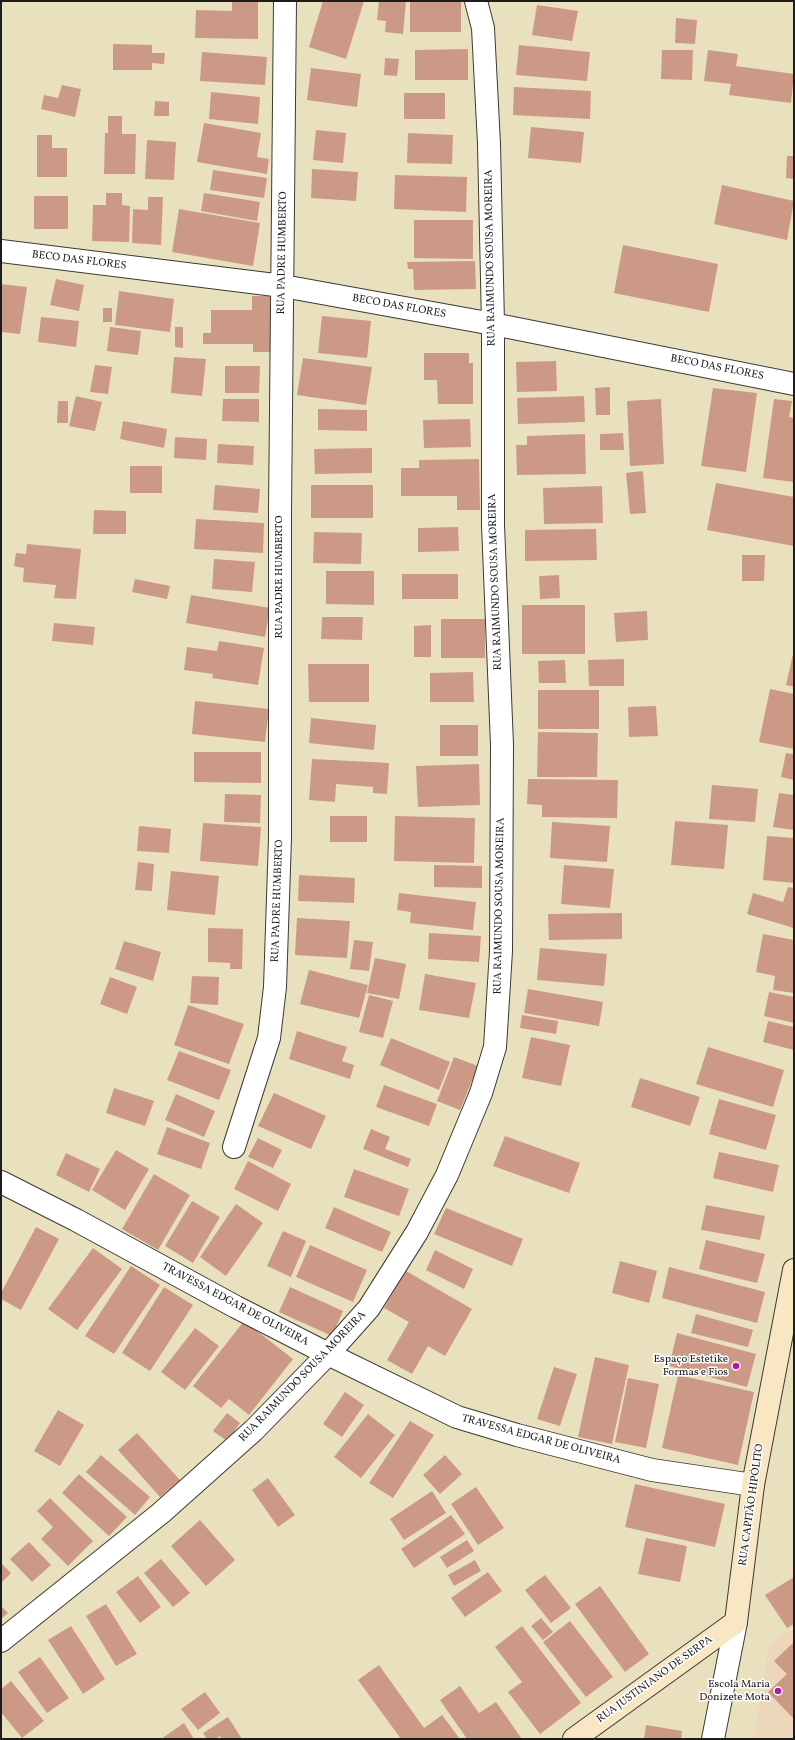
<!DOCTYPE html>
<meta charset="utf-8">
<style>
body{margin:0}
#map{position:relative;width:795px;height:1740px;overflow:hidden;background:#e9e1be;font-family:Vollkorn,serif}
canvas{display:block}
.frame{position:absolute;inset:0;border:2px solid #1c1c1c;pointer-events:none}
</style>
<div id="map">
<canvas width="795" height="1740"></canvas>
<div class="frame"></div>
</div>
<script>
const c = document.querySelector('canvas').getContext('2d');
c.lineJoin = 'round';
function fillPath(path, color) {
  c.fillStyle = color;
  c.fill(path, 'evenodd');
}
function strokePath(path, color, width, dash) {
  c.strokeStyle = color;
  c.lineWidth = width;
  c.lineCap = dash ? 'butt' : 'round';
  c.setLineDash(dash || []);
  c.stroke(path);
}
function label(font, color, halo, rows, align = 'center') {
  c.font = font + ' Vollkorn,serif';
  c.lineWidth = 3;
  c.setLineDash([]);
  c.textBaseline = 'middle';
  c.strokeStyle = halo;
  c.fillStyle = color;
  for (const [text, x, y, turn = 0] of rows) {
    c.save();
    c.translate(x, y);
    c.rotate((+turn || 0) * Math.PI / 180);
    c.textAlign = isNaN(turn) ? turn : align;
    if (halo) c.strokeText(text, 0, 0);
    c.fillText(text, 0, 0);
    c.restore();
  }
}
const built = new Path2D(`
 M794,1628v111h-40l15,-95z`);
const building = new Path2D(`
 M232,1h26v38l-63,-1 1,-28 36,1z
 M323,1h41l-18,58 -37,-12z
 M379,1h27l-3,33 -18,-2 1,-11 -9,-1z
 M410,1h51v31h-51z
 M537,5l41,6 -6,30 -40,-6z
 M676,18l21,2 -2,24 -20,-1z
 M113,44l39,1v8h13l-1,11 -12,-1v7h-39z
 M519,45l71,7 -3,29 -71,-6z
 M468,49v31h-53v-30z
 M662,50h31l-1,30 -31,-1z
 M708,50l30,4 -2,12 58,8 -3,29 -62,-8 2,-11 -27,-3z
 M202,52l65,5 -2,28 -65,-4z
 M385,58l14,1 -2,17 -13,-1z
 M311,68l50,6 -4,33 -50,-7z
 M62,85l19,4 -6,28 -34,-8 3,-14 14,3z
 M514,87l77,4 -1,28 -77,-4z
 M211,92l49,5 -2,27 -49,-5z
 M404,93h41v26h-41z
 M155,101l14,1v14h-15z
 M108,116h14v18h14l-1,40h-31l1,-41h3z
 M204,123l57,10 -4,24 12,2 -2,15 -70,-12z
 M531,127l53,5 -3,31 -53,-5z
 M316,130l30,3 -3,30 -30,-3z
 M408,133l45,2 -1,29 -45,-1z
 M37,135h15v13h15v29h-30z
 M147,140l29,2 -2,38 -29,-1z
 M787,156h7v23l-8,-1z
 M312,169l46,3 -2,29 -45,-3z
 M213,170l54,8 -3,20 -54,-8z
 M395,175l72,2 -1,35 -72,-3z
 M722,185l72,16 -7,39 -73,-16z
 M106,193h16v12l8,1 -1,36 -37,-1 1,-36h13z
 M204,193l56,9 -3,19 -56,-10z
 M34,196h34v33h-34z
 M148,197h15l-2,48 -29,-2 1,-34 15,1z
 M179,209l81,14 -7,43 -81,-14z
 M414,220h59v39l-59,-1z
 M623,245l95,19 -9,48 -95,-19z
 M475,261l1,28 -62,1 -1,-21h-5l-1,-7z
 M56,279l28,6 -5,26 -29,-6z
 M1,284l26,3 -7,47 -19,-2z
 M119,291l55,8 -4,33 -55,-7z
 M252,296h19v56h-18v-8h-50v-11h8v-23h41z
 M103,308h9v14h-9z
 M322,316l49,5 -4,37 -49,-5z
 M41,317l38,4 -3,26 -38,-5z
 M110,327l31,4 -3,24 -31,-4z
 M175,327h8v21l-8,-1z
 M424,353h45v10h4v41h-35l-1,-24h-13z
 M174,357l32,2 -4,37 -31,-3z
 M303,358l69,9 -6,38 -69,-10z
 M556,361l1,30 -40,1 -1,-30z
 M95,365l17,2 -4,27 -18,-2z
 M225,366h35l-1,27h-34z
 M610,387v28h-14l-1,-27z
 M713,388l44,5 -11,79 -45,-6z
 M76,396l26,6 -7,29 -26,-5z
 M584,396l1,26 -67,2 -1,-26z
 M223,399h36v23l-37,-1z
 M661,399l3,65 -34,2 -3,-65z
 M774,399l18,2 -3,16 5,1v64l-31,-4z
 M58,401h10v22h-11z
 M318,409l49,1v21l-49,-1z
 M470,419l1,28 -47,1 -1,-28z
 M123,421l44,8 -3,19 -44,-9z
 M623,433l1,17h-24v-16z
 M585,434l1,40 -69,1 -1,-30h11v-9z
 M175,437l32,2 -1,21 -32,-2z
 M218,444l36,2 -1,19 -36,-2z
 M372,448v25l-57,1 -1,-25z
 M479,459l1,51h-23v-14h-56v-28h18v-8z
 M130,466h32v27h-32z
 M643,471l3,42 -16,1 -4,-41z
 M716,483l78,14v49l-87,-16z
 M215,485l45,4 -2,24 -45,-3z
 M311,485h62v33h-62z
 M602,486l1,37 -59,1 -1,-36z
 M94,510l32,1v23h-33z
 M196,519l68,4 -1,30 -69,-4z
 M458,527l1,24 -41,1v-24z
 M596,529l1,31 -72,1v-31z
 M314,532l48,1 -1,31 -48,-1z
 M27,544l54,5 -5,50 -22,-1 2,-13 -33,-3 1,-14 -10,-2 2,-13 10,1z
 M742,555h23l-1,26h-22z
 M214,559l41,3 -3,30 -40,-3z
 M326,571h48v34l-48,-1z
 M402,574h56v25h-56z
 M559,575l1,23 -20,1 -1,-23z
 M135,579l35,7 -3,13 -35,-7z
 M191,595l79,13 -5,29 -79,-14z
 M522,605h63v49h-63z
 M647,611l1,29 -32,2 -2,-29z
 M322,617h41l-1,23 -41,-1z
 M441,619h44v39h-44z
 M54,623l41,4 -2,18 -41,-4z
 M431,625v32h-17v-31z
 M219,641l45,7 -6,37 -46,-7 1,-4 -29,-4 3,-23 30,4z
 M793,654h1v33l-8,-2z
 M624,659v27h-35l-1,-26z
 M565,660l1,23h-27l-1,-22z
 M308,664h61v38h-60z
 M473,672l1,30h-44v-29z
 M770,689l24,5v55l-35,-7z
 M538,690h61v39h-61z
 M195,701l74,8 -4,33 -73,-8z
 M656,706l2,30 -29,1 -1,-30z
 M311,718l65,7 -2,25 -65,-7z
 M440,725h38v31h-38z
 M538,732l60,1 -1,44h-60z
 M194,752h67v31l-67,-1z
 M786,753l8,1v26l-13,-3z
 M312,759l77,4 -2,31 -14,-1v-6l-37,-3 -1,18 -26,-2z
 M479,764l1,41 -62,2 -2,-41z
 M528,779l90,1 -1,38 -75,-1v-12l-15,-1z
 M712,785l46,4 -3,33 -46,-3z
 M779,793l15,2v35l-21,-3z
 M225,794l36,1 -1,28 -36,-1z
 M330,816h37v26h-37z
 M395,816l80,2 -1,45 -80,-2z
 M675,821l53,4 -4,44 -53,-4z
 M552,822l58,4 -3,36 -57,-4z
 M203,823l58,4 -3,39 -58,-5z
 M139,826l32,3 -2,24 -32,-2z
 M767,836l27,2v45l-31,-3z
 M138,862l16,2 -2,27 -17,-1z
 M434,865l48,1v22l-48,-1z
 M564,865l50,4 -4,39 -49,-4z
 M171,871l48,5 -4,39 -48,-5z
 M299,875l56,3 -1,25 -56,-2z
 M788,887l6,1v40l-47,-14 6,-21 30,9z
 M399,893l77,9 -3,28 -63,-7 1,-11 -14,-2z
 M622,913v26l-73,1 -1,-26z
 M297,918l53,3 -3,37 -52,-3z
 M208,928l35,1 -1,40h-12v-6l-22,-1z
 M429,933l52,3 -2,26 -51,-3z
 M763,934l31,6v53l-21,-3 2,-14 -19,-4z
 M354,940l19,2 -4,29 -19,-2z
 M124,941l37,11 -8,29 -38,-12z
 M540,948l67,6 -3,32 -67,-6z
 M375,958l31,6 -7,35 -32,-6z
 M309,970l59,15 -9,33 -59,-14z
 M425,974l51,9 -7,35 -50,-8z
 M192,976l27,1 -1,28 -28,-2z
 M110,977l27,10 -10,27 -27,-10z
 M528,989l75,13 -4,24 -75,-13z
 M769,992l25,5v26l-30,-7z
 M369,995l24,6 -10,37 -24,-6z
 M188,1005l56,19 -15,40 -55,-19z
 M522,1015l36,6 -2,13 -36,-6z
 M768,1021l26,6v23l-31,-8z
 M297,1031l50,16 -5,14 12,4 -4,14 -61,-20z
 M531,1037l39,8 -9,41 -39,-8z
 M391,1038l59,24 -11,28 -59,-25z
 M708,1047l76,23 -11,37 -77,-23z
 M179,1051l52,19 -12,30 -52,-20z
 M454,1057l24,9 -18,44 -23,-9z
 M640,1078l60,19 -10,29 -59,-19z
 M384,1085l53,19 -8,22 -53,-19z
 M114,1088l40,13 -9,25 -39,-13z
 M274,1093l52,23 -15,33 -53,-23z
 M176,1094l39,17 -11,26 -39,-17z
 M719,1099l57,16 -10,35 -57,-16z
 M167,1127l43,16 -9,26 -44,-15z
 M371,1129l19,8 -5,12 26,10 -3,8 -45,-18z
 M505,1136l75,27 -11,30 -76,-27z
 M258,1138l24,12 -9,18 -25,-11z
 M116,1150l33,19 -24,41 -33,-20z
 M719,1152l60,13 -6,27 -60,-14z
 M66,1153l34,16 -11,23 -33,-17z
 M248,1161l43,23 -13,27 -44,-22z
 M354,1169l55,20 -10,27 -55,-19z
 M154,1174l36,21 -32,55 -36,-21z
 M192,1201l28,16 -27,46 -28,-17z
 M236,1204l27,19 -37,53 -26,-19z
 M706,1205l59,11 -5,24 -59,-10z
 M334,1207l57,25 -9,20 -57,-24z
 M446,1208l77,31 -11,27 -78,-32z
 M36,1227l23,12 -38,71 -20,-11v-6z
 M283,1231l23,10 -15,36 -24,-11z
 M706,1240l59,14 -8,29 -58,-14z
 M310,1245l57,25 -14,32 -57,-25z
 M93,1248l29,21 -45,61 -29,-21z
 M435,1250l38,19 -9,20 -38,-19z
 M620,1261l37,10 -8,32 -37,-10z
 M131,1266l29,19 -46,69 -29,-18z
 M669,1267l96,25 -8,31 -95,-25z
 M406,1271l66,38 -27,47 -17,-10 -16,28 -25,-14 22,-38 -25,-14z
 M164,1287l29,18 -43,66 -28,-18z
 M290,1287l53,24 -11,25 -53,-24z
 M696,1314l57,16 -5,17 -57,-14z
 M244,1321l49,38 -44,56 -20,-16 -8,9 -28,-22z
 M195,1328l24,18 -34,44 -24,-18z
 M677,1333l79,21 -9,33 -78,-21z
 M595,1357l34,8 -17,79 -34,-7z
 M554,1367l23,7 -17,52 -23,-7z
 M678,1375l76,17 -16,73 -76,-17z
 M628,1378l31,6 -13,64 -31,-6z
 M345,1392l19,13 -22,32 -19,-13z
 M58,1410l26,15 -24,41 -26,-15z
 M227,1413l13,10 -13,18 -14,-10z
 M368,1414l27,21 -34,43 -27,-21z
 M410,1421l24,14 -41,63 -24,-15z
 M137,1433l43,47 -20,17 -42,-47z
 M101,1455l49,42 -15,18 -49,-43z
 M445,1455l17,19 -22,20 -17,-19z
 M79,1474l48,43 -18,19 -47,-43z
 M268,1478l27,37 -17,12 -26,-37z
 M635,1484l90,20 -10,43 -90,-20z
 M476,1487l28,41 -26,17 -27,-41z
 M432,1491l14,22 -42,27 -14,-21z
 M50,1498l43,43 -25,25 -27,-27 12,-12 -16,-16z
 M451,1515l14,19 -51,34 -13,-19z
 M200,1520l35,40 -29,26 -35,-40z
 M646,1538l41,8 -7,36 -42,-8z
 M467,1540l7,11 -27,17 -7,-11z
 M29,1542l22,23 -19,17 -22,-23z
 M161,1559l29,34 -17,14 -29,-34z
 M475,1560l6,11 -27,15 -6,-11z
 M1,1563l10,10 -10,10z
 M488,1572l14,19 -37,26 -14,-19z
 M545,1575l26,33 -20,15 -26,-33z
 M138,1576l23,31 -21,16 -24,-31z
 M794,1577v47l-7,4 -22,-33z
 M600,1586l49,68 -24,18 -50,-68z
 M106,1604l31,50 -21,12 -30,-50z
 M1,1606l7,7 -7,6z
 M541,1618l12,14 -10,8 -12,-14z
 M570,1621l43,56 -27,20 -43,-55z
 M71,1626l34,53 -22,15 -35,-54z
 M522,1626l59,77 -41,31 -32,-42 14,-10 -27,-35z
 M794,1642v77l-26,-27 19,-18 -13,-13z
 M40,1657l29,41 -22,15 -29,-41z
 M379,1665l45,63 18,-13 18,24h-59l-43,-59z
 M11,1681l33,40 -22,17 -21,-26v-23z
 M460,1686l19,27 17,-11 26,37h-55l-27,-39z
 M205,1692l15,21 -22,17 -17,-21z
 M228,1717l14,22h-20l-2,-3 -4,3h-9l-4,-6z
 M184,1723l10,16h-33z
 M646,1725l36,6 -1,8h-37z`);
const street = new Path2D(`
 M1,251l282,35 210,38 301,60
 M234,1147l35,-109 6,-51 5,-149v-327l5,-510
 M1,1182l75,38 160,87 92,47 129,63 60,18 135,35 101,15
 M1,1641l160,-128 93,-83 74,-76 41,-46 48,-76 30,-57 34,-82 14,-46 6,-96 1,-206 -9,-220v-201l-4,-180 -6,-116 -7,-27
 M713,1739l23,-117`);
const secondary = new Path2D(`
 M574,1739l162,-117 17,-137 41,-215`);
const markers = [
 [736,1366,4,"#b5179e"],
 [778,1691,4,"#b5179e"]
];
const streetNames = [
 ["RUA PADRE HUMBERTO",283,253,-89],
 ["RUA RAIMUNDO SOUSA MOREIRA",491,258,-91],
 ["BECO DAS FLORES",79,261,7],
 ["BECO DAS FLORES",399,307,10],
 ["BECO DAS FLORES",717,368,11],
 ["RUA PADRE HUMBERTO",280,577,-90],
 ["RUA RAIMUNDO SOUSA MOREIRA",496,582,-92],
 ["RUA PADRE HUMBERTO",278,901,-88],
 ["RUA RAIMUNDO SOUSA MOREIRA",500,906,-89],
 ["TRAVESSA EDGAR DE OLIVEIRA",235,1305,28],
 ["RUA RAIMUNDO SOUSA MOREIRA",303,1377,-46],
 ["TRAVESSA EDGAR DE OLIVEIRA",541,1440,15],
 ["RUA CAPITÃO HIPÓLITO",752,1505,-82],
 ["RUA JUSTINIANO DE SERPA",655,1680,-36]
];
const poiNames = [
 ["Espaço Estetike",728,1360],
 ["Formas e Fios",728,1373],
 ["Escola Maria",770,1685],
 ["Donizete Mota",770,1698]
];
fillPath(built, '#edd7bb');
fillPath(building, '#cd9987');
strokePath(street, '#3b3a34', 24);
strokePath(secondary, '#3b3a34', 24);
strokePath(street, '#fff', 22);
strokePath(secondary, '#f9e7c3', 22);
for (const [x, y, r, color] of markers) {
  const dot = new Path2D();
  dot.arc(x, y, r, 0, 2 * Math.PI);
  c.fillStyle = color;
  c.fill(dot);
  strokePath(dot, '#fff', 1.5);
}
label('11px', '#1c1c1c', '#fff', streetNames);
label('11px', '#1c1c1c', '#fff', poiNames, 'right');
</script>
